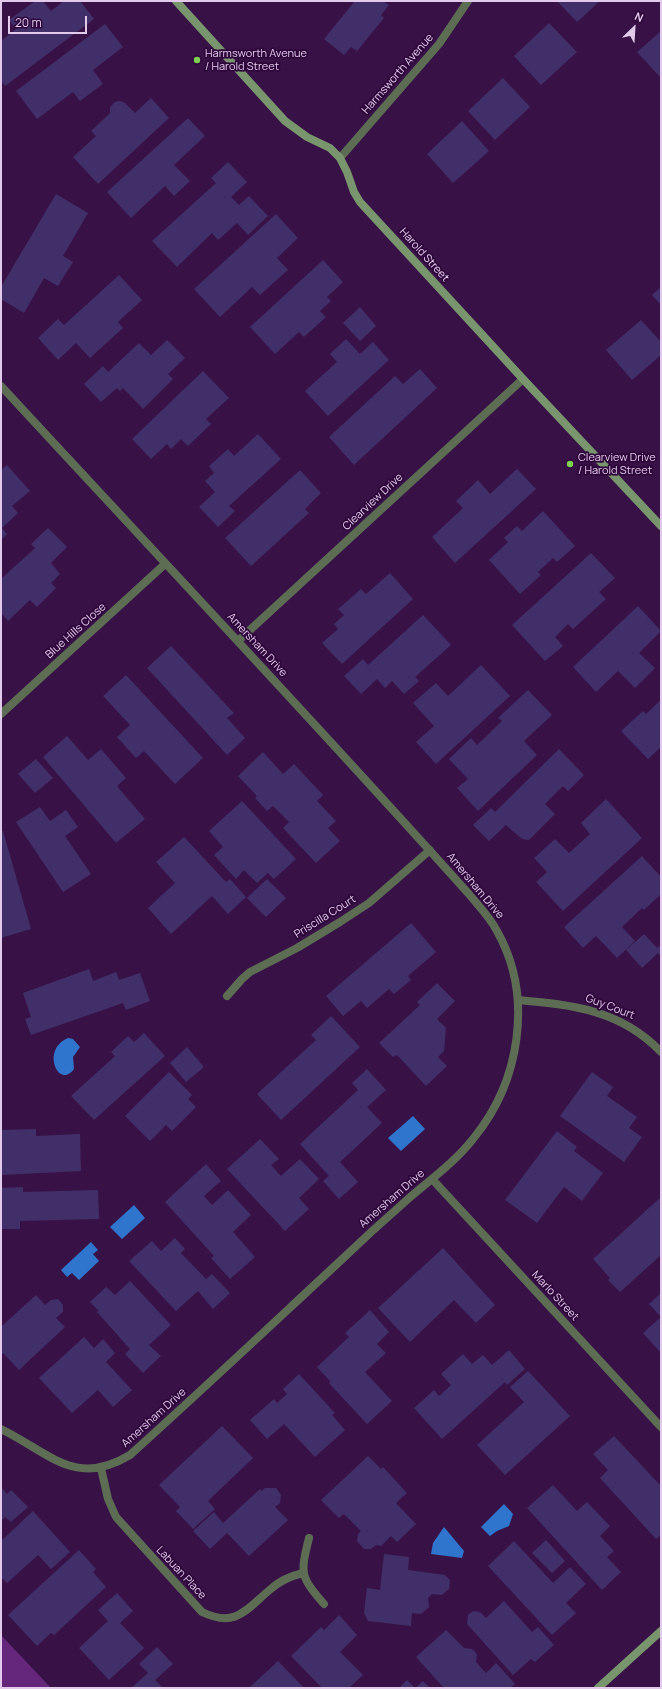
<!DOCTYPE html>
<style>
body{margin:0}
#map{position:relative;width:662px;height:1689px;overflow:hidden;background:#381246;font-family:Manrope,sans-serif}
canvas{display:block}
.frame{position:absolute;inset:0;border:2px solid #e1caea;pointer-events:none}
.north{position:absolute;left:614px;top:8px;width:40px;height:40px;-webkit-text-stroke:3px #2e063b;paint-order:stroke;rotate:25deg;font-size:11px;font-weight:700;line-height:16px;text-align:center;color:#e1caea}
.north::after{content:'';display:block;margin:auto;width:14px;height:18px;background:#e1caea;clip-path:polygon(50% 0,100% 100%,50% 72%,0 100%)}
.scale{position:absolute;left:8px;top:16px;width:79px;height:18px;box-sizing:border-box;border:2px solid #e1caea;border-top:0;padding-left:5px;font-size:12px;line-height:14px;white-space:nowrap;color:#e1caea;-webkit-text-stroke:3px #2e063b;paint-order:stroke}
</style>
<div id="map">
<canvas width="662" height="1689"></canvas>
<div class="frame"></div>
<div class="north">N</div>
<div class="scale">20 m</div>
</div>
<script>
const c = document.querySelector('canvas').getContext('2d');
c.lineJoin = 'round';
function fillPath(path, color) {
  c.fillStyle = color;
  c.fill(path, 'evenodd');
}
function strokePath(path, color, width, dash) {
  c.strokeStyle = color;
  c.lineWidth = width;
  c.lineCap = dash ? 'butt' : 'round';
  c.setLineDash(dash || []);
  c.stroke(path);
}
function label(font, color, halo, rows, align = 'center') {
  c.font = font + ' Manrope,sans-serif';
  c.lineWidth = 3.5;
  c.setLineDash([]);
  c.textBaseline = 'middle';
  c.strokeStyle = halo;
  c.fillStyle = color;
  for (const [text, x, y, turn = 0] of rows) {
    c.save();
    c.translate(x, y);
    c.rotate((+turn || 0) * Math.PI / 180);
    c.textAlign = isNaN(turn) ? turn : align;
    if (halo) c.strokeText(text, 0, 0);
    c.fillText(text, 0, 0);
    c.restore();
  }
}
const green = new Path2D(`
 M1,1635l50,53h-50z`);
const water = new Path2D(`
 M68,1038l5,1 7,8 -7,10 1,12c-15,21 -34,-19 -6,-31z
 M413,1116l12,13 -24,22 -13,-13z
 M134,1205l11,13 -23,21 -12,-12z
 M91,1242l7,8 -5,4 6,7 -20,19 -7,-7 -5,4 -6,-7z
 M504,1504l9,10 -4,12 -12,5 -7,5 -9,-9z
 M444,1527l20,24 -2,7 -31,-4 2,-11z`);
const building = new Path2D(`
 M35,1h8l8,10 13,-10h16l14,18 -89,67 -4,-5v-40l15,-12 -7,-9z
 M355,1h28l6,4 -8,10 3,3 -27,33 -6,-4 -7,8 -20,-16z
 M557,1h43l-23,21z
 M549,23l28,29 -36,33 -27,-29z
 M105,24l18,23 -30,23 10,14 -23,17 -7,-9 -36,27 -21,-28z
 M661,31v47l-24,-26z
 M503,78l27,29 -35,33 -27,-29z
 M151,98l18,20 -71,66 -25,-27 23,-21 -5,-5 19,-18v-6l5,-5 5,-1 5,2 10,10z
 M188,118l17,18 -31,29 16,16 -16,15 -9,-10 -34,32 -24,-26z
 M462,121l27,30 -36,32 -26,-29z
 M228,162l19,20 -16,15 8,8 10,-9 19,20 -20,19 -11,-12 -19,17 -6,-7 -35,34 -25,-26 64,-58 -5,-5z
 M56,194l32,19 -25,43 10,6 -15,24 -14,-8 -20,35 -23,-14v-12z
 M276,214l22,24 -21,20 11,12 -28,25 -8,-8 -32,30 -26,-28z
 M323,260l20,22 -16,15 4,4 -11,10 6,6 -22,20 -5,-5 -24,22 -25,-27z
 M119,275l23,25 -24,22 5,6 -33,30 -14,-15 -18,17 -20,-22 20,-19 6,6z
 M661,287v18l-9,-10z
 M360,307l16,19 -16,15 -17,-18z
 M641,320l20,22v13l-29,25 -26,-30z
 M346,339l14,15 13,-12 16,18 -61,56 -23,-25 32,-29 -7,-8z
 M167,340l18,18 -17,16 5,5 -30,30 -20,-21 -3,3 -3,-3 -16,14 -17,-18 19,-18 5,6 31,-29 12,12z
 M420,369l17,19 -83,77 -25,-28 66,-61 8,8z
 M203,371l26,27 -23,21 5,5 -23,22 -7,-7 -10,10 -4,-5 -16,15 -19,-20z
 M258,434l23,25 -52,47 6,5 -17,16 -19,-20 16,-15 -10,-11 9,-8 -5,-7 19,-17 6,7z
 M7,465l23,26 -18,15 6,7 -16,15 5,6 -6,6v-70z
 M517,469l19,20 -81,74 -23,-26 31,-29 -7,-7 22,-21 12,14z
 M300,470l21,23 -16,16 4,4 -58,53 -26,-28z
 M543,511l32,35 -18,16 -4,-4 -15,14 3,3 -21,19 -31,-34 19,-18 -4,-4 13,-12 5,5z
 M48,528l19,19 -16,16 9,11 -9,9 5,5 -19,19 -7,-7 -22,21 -7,-8v-34l34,-31 -4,-4z
 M591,553l24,25 -16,14 7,7 -33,30 -5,-5 -13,13 8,9 -18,15 -33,-36z
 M390,573l23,26 -71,65 -20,-21 16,-14 -4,-5 10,-9 -6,-6 23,-20 5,5z
 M638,606l23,25 -22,22 16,15 -20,20 -17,-17 -22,21 -23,-25z
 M423,615l28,30 -36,32 4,4 -15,13 -12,-13 -7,7 -8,-9 -16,15 -17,-18 19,-17 5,6z
 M171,646l63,67 -7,5 18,20 -18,17 -80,-87z
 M481,665l29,31 -74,68 -20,-22 18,-16 -21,-23 23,-20 12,13z
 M126,675l77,83 -28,26 -31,-33 -8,7 -19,-21 13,-12 -27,-29z
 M528,690l24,25 -28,26 13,14 -59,56 -21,-23 11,-9 -19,-20 22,-21 6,7 25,-24 -4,-3z
 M661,700v47l-13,12 -27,-28 22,-20 3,3z
 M67,736l21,24 13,-11 25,29 -9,8 28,33 -29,24 -73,-86z
 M559,749l25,26 -16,16 -5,-5 -18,18 10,10 -26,26 -7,-1 -16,-14 -17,16 -16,-16 18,-17 4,4z
 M263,752l20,22 11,-10 29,31 -6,6 19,20 -8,7 12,13 -24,22 -33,-35 6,-6 -16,-16 -6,5 -12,-13 2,-2 -19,-20z
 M36,759l17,19 -18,15 -17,-19z
 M606,799l36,39 -79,73 -27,-29 11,-10 -13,-14 21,-19 14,14 21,-19 -9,-11z
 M242,801l54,58 -22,20 -6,-6 -11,10 -13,-13 -8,9 -22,-24 9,-8 -14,-16z
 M40,807l10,14 16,-11 12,17 -13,9 26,38 -28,18 -47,-70z
 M3,831l28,98 -30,9v-106z
 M184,837l42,45 4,-3 16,18 -18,17 -16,-18 -41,38 -23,-26 27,-25 -19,-21z
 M642,856l19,21v17l-17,16 -2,-2 -20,19 13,14 -18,17 -21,-22 -13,12 -19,-21z
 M267,879l19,19 -20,19 -19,-19z
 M411,923l25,29 -28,24 3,4 -17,14 -5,-5 -22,19 -6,-7 -18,15 -17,-20z
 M644,934l13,14 4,-3v12l-3,-4 -16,15 -16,-18z
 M89,969l4,12 23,-9 3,8 21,-7 10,28 -24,9 -3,-7 -92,32 -6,-16 6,-2 -8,-24z
 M437,983l18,18 -18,18 9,9 -2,23 -6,6 9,9 -21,20 -29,-31 -4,2 -14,-14 41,-38 -3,-3z
 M331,1016l29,31 -79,73 -24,-26 59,-54 -5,-5z
 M144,1033l21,23 -71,64 -23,-24 44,-40 -4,-4 17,-16 6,6z
 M187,1047l17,20 -18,15 -16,-19z
 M367,1069l19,21 -19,17 15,16 -42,39 18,20 -19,17 -16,-18 6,-5 -29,-32 58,-54 -6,-7z
 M169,1072l23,23 -4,4 8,8 -24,24 -6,-6 -16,16 -25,-25z
 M592,1072l21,15 -6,9 30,21 -8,11 13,9 -18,25 -64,-46z
 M36,1129v7l44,-2 1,37 -80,4v-45z
 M557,1131l20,16 -3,4 29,22 -21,28 -18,-14 -27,36 -32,-23z
 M260,1139l19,20 -8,6 10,11 19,-17 19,20 -20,19 10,11 -24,22 -58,-62z
 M206,1164l15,17 -17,15 8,9 16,-15 23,25 -18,17 22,25 -25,22 -19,-21 3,-2 -49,-54z
 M23,1187v5l75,-2 1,29 -79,2v8h-19v-41z
 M661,1197v58l-41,37 -12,-12 2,-2 -17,-19z
 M175,1238l10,11 -4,4 25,26 6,-5 18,19 -17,16 -15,-18 -22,20 -47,-50 23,-20 9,10z
 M443,1248l52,57 -19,18 -22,-23 -44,42 -32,-34z
 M130,1281l41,44 -22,20 12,11 -18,17 -18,-19 5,-5 -33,-37 2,-1 -9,-9 16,-15 9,8z
 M661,1293v60l-18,-20 18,-16 -12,-13z
 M36,1295l9,10 6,-5 7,-1 5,6v7l-7,6 9,9 -46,43 -16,-17 -2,2v-28z
 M370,1310l19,22 -12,12 9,9 -21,19 27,29 -25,23 -38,-41 1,-2 -13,-14 32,-30 -4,-4z
 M84,1337l10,11 9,-9 12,14 -9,9 26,28 -19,17 -15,-17 -26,23 -33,-35z
 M509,1350l16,19 -18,16 -2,-3 -63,57 -28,-31 20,-18 5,6 12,-11 -10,-11 22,-20 9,10 11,-9 9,10z
 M528,1371l42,45 -65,59 -28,-30 47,-43 -14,-15z
 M299,1374l36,39 -3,2 13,15 -30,27 -31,-33 -17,15 -17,-19 24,-21 3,4 10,-9 -4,-5z
 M222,1426l31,32 -45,43 7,8 -22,20 -17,-18 4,-4 -21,-22z
 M614,1436l47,50v49l-5,4 -56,-61 8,-8 -15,-16z
 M368,1456l13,13 2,-2 24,26 -11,10 20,21 -19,18 -6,-6 -10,10 -5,-1 -5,4h-7l-7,-8 1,-7 3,-3 -17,-17 -5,4 -18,-18z
 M553,1485l24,26 10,-9 23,24 -10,10 14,15 -7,6 14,15 -19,18 -75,-82z
 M1,1487l6,7 4,-4 17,17 -17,15 -6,-5 -4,4z
 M265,1488h11l5,7 -1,8 -5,4 13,13 -39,36 -22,-23 -17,16 -17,-18 21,-19 9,11 37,-34 2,2z
 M33,1511l37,41 -19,17 -13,-14 -31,28 -6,-6v-36z
 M546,1540l19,21 -13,12 -20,-20z
 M514,1541l39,42 17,-16 16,17 -20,19 10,10 -24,22 -64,-69z
 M79,1550l17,19 -3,3 13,15 -52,48 -3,-2 -14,13 -29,-31z
 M384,1554l25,3 -1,13 37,5 5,5 -1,9 -7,6 -10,-1 -4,4 1,9 -8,7 -9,-1 -1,13 -43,-5 -4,-8 3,-25 13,2z
 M117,1593l16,18 -13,12 24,25 -35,32 -30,-32 29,-27 -10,-11z
 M504,1601l28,31 6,-5 16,18 -19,17 -4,-3 -18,16 -46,-51 1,-9 5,-4 7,1 6,6z
 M339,1615l18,20 -17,17 23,23 -14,13h-27l-31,-32 30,-29 3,3z
 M446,1630l18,18 8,1 5,5 -1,8 10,11 10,-10 19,21 -5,4h-66l-28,-31z
 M157,1647l16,17 -18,16 8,8h-32l17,-15 -9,-9z
 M278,1661l26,27h-55z
 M407,1680l8,8h-16z
 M423,1681l7,7h-15z`);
const street = new Path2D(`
 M340,158l99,-114 29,-43
 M1,386c156,169 314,336 467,507 10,12 22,24 29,38 37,66 23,151 -24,208 -18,23 -43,41 -65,60 -24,21 -48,43 -71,65 -69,64 -137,128 -207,191 -55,33 -80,-2 -129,-26
 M238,641l285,-262
 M1,714l164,-150
 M227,996l15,-17 8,-7 47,-24 43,-26 29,-19 61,-53
 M518,1000c55,5 103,10 143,52
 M432,1179l229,248
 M101,1468l7,31 8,18 86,95c35,17 45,-4 70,-24 9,-8 19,-12 31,-15
 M309,1538c-9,36 -9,38 15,66`);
const secondary = new Path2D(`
 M176,1l109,120 22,16 23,11 10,10 7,14 7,20 6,10 163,177 138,147
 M598,1688l63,-57`);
const markers = [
 [197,60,4,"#7fd052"],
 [570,464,4,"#7fd052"]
];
const poiNames = [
 ["Harmsworth Avenue",205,54],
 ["/ Harold Street",205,67],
 ["Clearview Drive",578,458],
 ["/ Harold Street",578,471]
];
const streetNames = [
 ["Harmsworth Avenue",398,74,-49],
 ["Harold Street",424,255,48],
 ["Clearview Drive",373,502,-43],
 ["Blue Hills Close",76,631,-42],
 ["Amersham Drive",257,645,47],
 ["Amersham Drive",475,886,50],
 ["Priscilla Court",325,917,-32],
 ["Guy Court",610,1007,21],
 ["Amersham Drive",392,1199,-41],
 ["Marlo Street",555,1296,47],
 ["Amersham Drive",154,1418,-42],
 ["Labuan Place",181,1573,47]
];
fillPath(green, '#65277b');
fillPath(water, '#2f75ce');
fillPath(building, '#412f69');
strokePath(street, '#5c6d54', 8);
strokePath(secondary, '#79956d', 8);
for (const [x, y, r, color] of markers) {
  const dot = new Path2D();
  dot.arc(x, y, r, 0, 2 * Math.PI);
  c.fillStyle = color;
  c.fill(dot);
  strokePath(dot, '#2e063b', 1.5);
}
label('11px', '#e1caea', '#2e063b', poiNames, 'left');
label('11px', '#e1caea', '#2e063b', streetNames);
</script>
